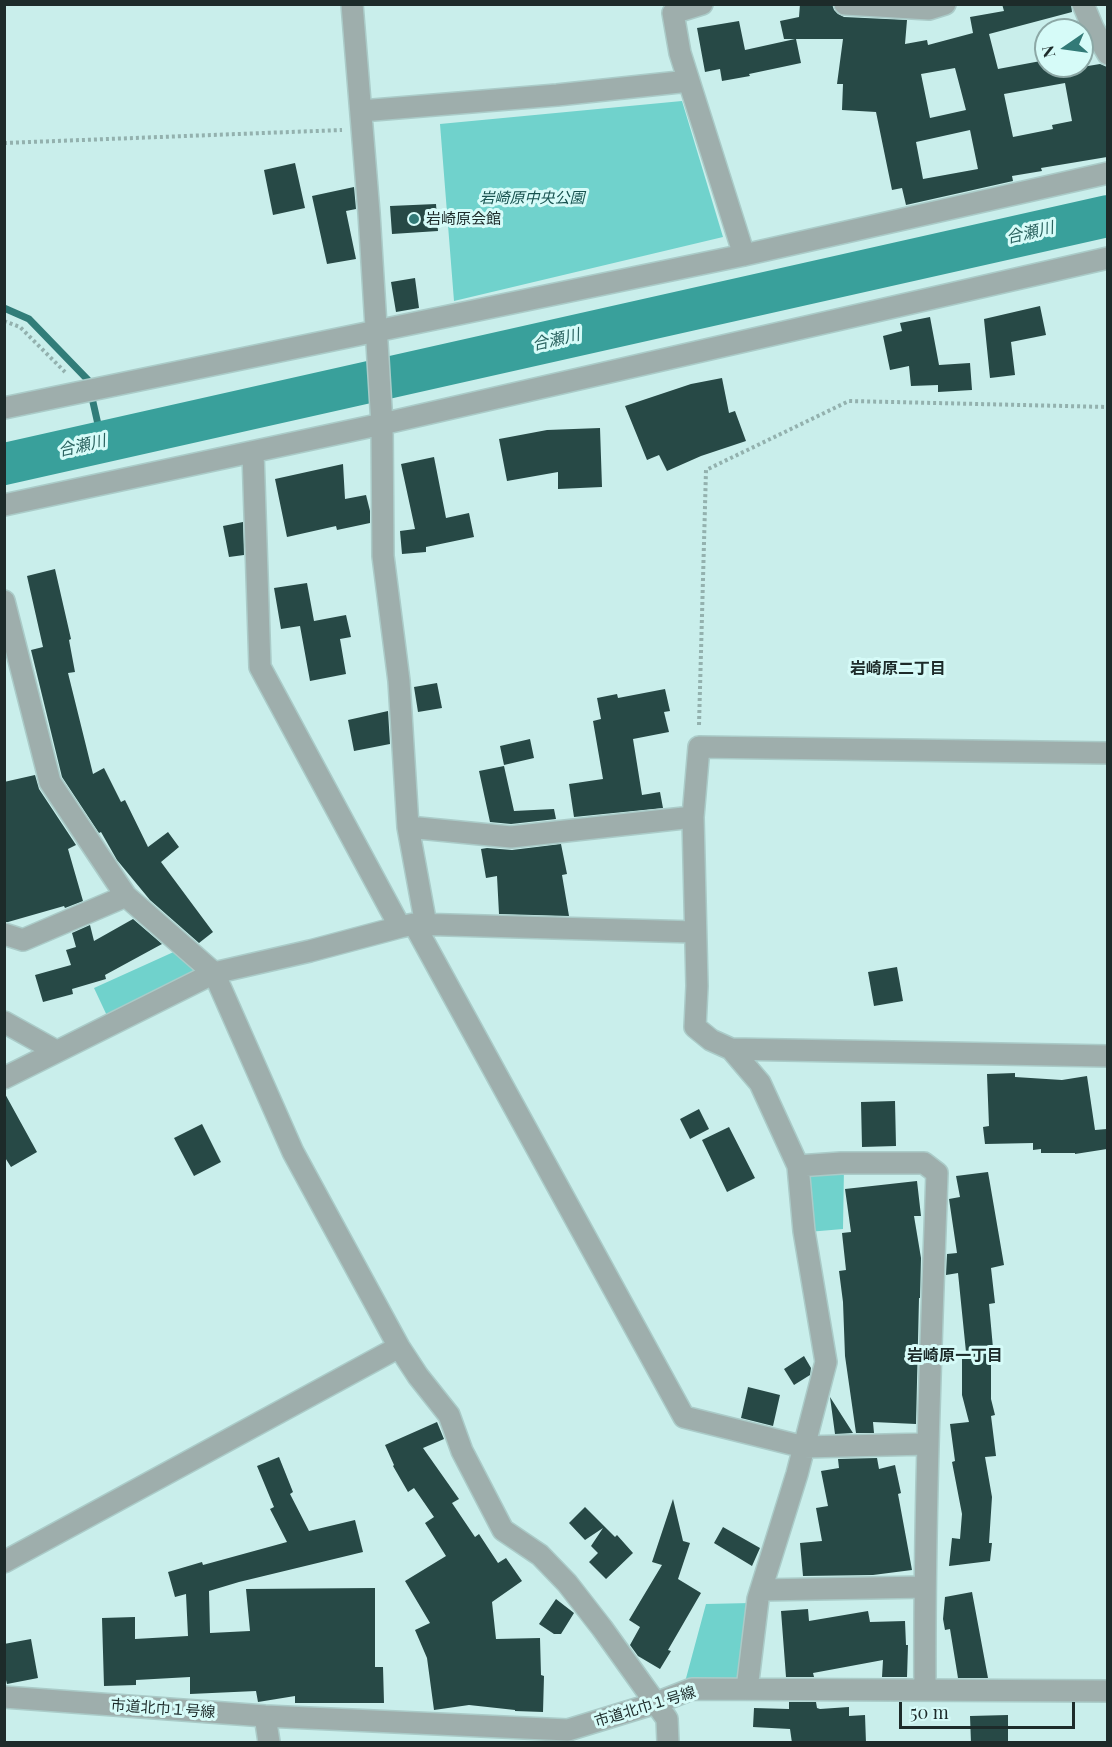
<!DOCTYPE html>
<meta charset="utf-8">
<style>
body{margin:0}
#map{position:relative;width:1112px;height:1747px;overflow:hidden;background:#c9eeeb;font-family:"Playfair Display",serif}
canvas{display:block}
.frame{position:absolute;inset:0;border:6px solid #1d2b2a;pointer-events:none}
.north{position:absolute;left:1034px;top:18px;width:60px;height:60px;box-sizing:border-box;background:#d6fbf8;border:2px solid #8ca8a6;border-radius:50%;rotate:257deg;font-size:16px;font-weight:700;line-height:24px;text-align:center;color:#1d2b2a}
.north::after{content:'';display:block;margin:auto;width:21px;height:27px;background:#327a77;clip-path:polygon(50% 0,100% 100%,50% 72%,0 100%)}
.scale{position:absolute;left:899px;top:1702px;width:176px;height:27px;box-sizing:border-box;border:3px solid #1d2b2a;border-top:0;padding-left:8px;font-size:18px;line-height:21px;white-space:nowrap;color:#1d2b2a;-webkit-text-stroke:4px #d6fbf8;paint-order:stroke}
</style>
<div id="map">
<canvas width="1112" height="1747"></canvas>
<div class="frame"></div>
<div class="north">N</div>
<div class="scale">50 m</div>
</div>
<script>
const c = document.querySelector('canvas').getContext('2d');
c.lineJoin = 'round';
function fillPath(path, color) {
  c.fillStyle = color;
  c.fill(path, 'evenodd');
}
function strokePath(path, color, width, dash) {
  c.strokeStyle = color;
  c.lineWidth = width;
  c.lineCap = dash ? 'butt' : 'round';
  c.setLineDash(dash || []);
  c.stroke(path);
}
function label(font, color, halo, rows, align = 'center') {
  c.font = font + ' "Playfair Display","Noto Sans JP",serif';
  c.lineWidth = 6;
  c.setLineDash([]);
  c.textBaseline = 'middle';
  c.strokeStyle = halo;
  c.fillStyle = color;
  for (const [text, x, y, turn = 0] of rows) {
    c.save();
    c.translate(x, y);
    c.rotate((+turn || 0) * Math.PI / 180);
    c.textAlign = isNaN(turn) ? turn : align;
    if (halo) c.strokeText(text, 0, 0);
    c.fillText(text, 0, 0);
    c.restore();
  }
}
const green = new Path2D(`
 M682,101l41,136 -269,64 -14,-177z
 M178,950l24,24 -93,46 -15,-32z
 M844,1167l-1,62 -35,3 -4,-60z
 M751,1603l-11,78 -55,1 21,-78z`);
const stream = new Path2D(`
 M4,308l25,11 59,61 14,62`);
const river = new Path2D(`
 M4,464l1104,-248`);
const building = new Path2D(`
 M800,4h32l2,6 4,4 6,3 63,3 -2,24 22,-4 1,5 45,-12 -3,-16 34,-6 -2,-7h69l1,8 -83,22 9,35 48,-9v6h42l12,-2 7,3v90l-66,11 1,3 -30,5 1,5 -107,24 -4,-17 -10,2 -16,-78 -34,-2 1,-26h-6l6,-45h-47l5,24 -52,11 1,2 -28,5 -2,-12 -15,3 -8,-44 42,-7 6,29 50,-11h-11l-4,-18 19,-4zM955,68l11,42 -36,8 -9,-44zM1065,83l7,38 -20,4 1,4 -40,8 -9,-43zM970,130l8,39 -55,10 -7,-37z
 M295,163l10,45 -32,7 -9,-45z
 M354,187l2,22 -10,2 10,48 -29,5 -15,-68z
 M436,204l2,27 -46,3 -2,-28z
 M415,278l4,30 -23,4 -5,-30z
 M1040,306l6,29 -35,7 4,33 -25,3 -6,-59z
 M930,317l9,48 31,-2 2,27 -34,2v-7l-27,1 -2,-20 -19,4 -7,-34 19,-5 -2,-8z
 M722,378l7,35 6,-2 11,30 -45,15 -34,15 -8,-16 -12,5 -22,-54 66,-22z
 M600,428l2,59 -44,2v-17l-51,9 -8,-42 48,-9z
 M434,457l12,61 23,-5 5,24 -48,10v5l-24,2 -2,-23 15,-2 -14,-65z
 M343,464l2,35 21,-4 4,16v12l-33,7 -1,-4 -49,11 -12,-58z
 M243,522l1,33 -15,2 -6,-31z
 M55,569l16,70 -2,1 6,32 -7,1 25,101 11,-6 17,34 4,-2 23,47 20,-15 11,15 -18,15 52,70 -14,11 -49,-43 -33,-40 -16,-28 -2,1 -37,-56 -31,-127 12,-3 -16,-71z
 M307,583l7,38 32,-6 5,22 -11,2 6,35 -36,7 -10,-55 -19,3 -7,-41z
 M437,683l5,25 -24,4 -4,-25z
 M665,689l5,22 -6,1 5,20 -36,7 9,56 18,-3 3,16 -89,9 -5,-33 34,-5 -10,-58 8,-2 -4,-21 20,-4 1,4z
 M388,711l2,33 -36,7 -6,-31z
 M530,739l4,19 -30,7 -4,-19z
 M504,766l10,45 40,-2 2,10 -45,5 -21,-2 -11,-51z
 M35,775l4,14 37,56 -8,4 15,52 -18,7 -1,-2 -56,16h-4v-140z
 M561,844l6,30 -5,1 7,41 -70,-2 -2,-38 -11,2 -5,-29 6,-1 25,2z
 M133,919l29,25 -57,31 1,4 -34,10 1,5 -30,8 -8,-27 36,-10 -5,-15 10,-3 -4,-14 18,-8 4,16z
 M897,967l6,34 -29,5 -6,-34z
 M1015,1073v4l47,3 25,-4 8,54 12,-1v20l-32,5v-1h-34v-4l-8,1v-7l-48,1 -2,-17 6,-1 -2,-52z
 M4,1092l33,60 -26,15 -7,-11z
 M895,1101l1,45 -34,1 -1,-45z
 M699,1109l10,20 -19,10 -10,-20z
 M202,1124l19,38 -27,14 -20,-38z
 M729,1127l26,51 -28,14 -25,-52z
 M988,1172l16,93 -13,3 4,35 -6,1 4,44h-2v51l4,16 -4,1 5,40 -11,1 7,40 -3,46h3l-2,18 -41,5 3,-28 8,1 2,-25 -10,-52 3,-1 -5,-37 19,-2 -7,-27v-43h4l-8,-79 -12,2 1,-21 10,-1 -8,-54 11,-2 -4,-21z
 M917,1181l4,35h-7l7,42 -1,40h-1l-3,126 -43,-2 1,11h-18l-11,-77 -2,-54 -4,-31 7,-1 -4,-37 9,-1 -6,-43z
 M804,1356l7,12 -1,7 -16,10 -10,-16z
 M748,1387l32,8 -7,31 -32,-8z
 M830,1397l23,36 -18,1z
 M437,1422l7,17 -21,9 36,51 -7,4 23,34 4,-3 19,29 8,-5 16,23 -30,21 4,37 44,-1 1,37 3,1 -1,36 -28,-1v-1l-46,-5 -35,5 -7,-52 -12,-28 15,-7 -25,-42 41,-25 -21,-33 9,-6 -20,-29 -6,4 -15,-26 1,-1 -9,-20z
 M279,1457l14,35 -3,2 19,37 46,-11 8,32 -124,30 -30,9 1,42 40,-2 -4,-42 129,-1v79h8l1,36h-89v-7l-37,6 -2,-11 -66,3v-17l-54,3v5l-32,1 -2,-68 33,-1v22l53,-3 -2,-42 -11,3 -7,-25 34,-10 1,3 84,-23 -17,-33 4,-2 -17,-41z
 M877,1458l2,11 16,-4 6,28 -3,1 14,76 -39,5 -70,1 -3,-33 22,-2 -6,-33 12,-2 -7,-35 18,-3 -1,-9z
 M673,1499l10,42 7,2 -12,36 23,14 -33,57 3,1 -11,18 -22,-13 -8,-11 10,-18 -11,-7 33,-55 -10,-3z
 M585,1507l30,30 2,-2 16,18 -27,26 -17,-17 9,-9 -7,-7 12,-18 -18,12 -16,-17z
 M723,1527l37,21 -8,18 -38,-23z
 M972,1592l16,86h-30l-8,-49 -5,1 -2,-11 2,-22z
 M556,1599l18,14 -13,21h-7l-15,-10z
 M808,1609l1,12 59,-10 2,11 35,-1 1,24h2l-1,32h-25l1,-17 -70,13 1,4h-28l-5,-66z
 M31,1639l7,39 -31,6 -3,-12v-28z
 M789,1702h27l1,6 3,1 29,-2v9l16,-1 1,28h-74l-2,-14 -37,-2 1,-19 35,1z
 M1008,1715v28h-37l-1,-27z`);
const path = new Path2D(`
 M4,143l338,-13
 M4,321l16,6 45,45
 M699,725l7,-255 143,-69 259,6`);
const street = new Path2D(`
 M352,4l17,209 13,211 1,132 16,125 9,146 103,10 182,-20
 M702,4l-29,9 7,40 64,202
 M845,4l84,5 16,-5
 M1083,4l10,24 15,26
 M361,111l196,-16 132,-14
 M4,408l740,-153 364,-82
 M253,452l7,215 140,260
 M4,505l378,-81 726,-166
 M4,601l46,181 76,114 88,77 79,179 106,195 19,29 31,39 13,36 41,79 37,25 27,28 35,45 65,91 1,23
 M1108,753l-409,-6 -6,70 4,169 -2,41 16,13 20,9 377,7
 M408,827l18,98
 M414,924l270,493 120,30 123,-3
 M4,934l19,6 103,-44
 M4,1022l52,29
 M731,1049l29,34 38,83 6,65 22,131 -29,112 -39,125 -11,90
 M4,1078l210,-105 96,-22 90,-24 14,-3 281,8
 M798,1166l43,-3h83l13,10c-6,172 -13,345 -12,517
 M4,1562l395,-215
 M761,1590l164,-3
 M4,1697l261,19 303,14 88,-27 36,-14 416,2
 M265,1716l4,26`);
const markers = [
 [414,219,6,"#327a77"]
];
const parkNames = [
 ["岩崎原中央公園",532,198]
];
const poiNames = [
 ["岩崎原会館",426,219]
];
const streetNames = [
 ["市道北巾１号線",645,1707,-17],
 ["市道北巾１号線",163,1709,4]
];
const waterNames = [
 ["合瀬川",1030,233,-13],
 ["合瀬川",556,340,-13],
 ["合瀬川",82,446,-13]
];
const neighbourhoodNames = [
 ["岩崎原二丁目",898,669],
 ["岩崎原一丁目",955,1356]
];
fillPath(green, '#70d2cc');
strokePath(stream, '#317d79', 7);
strokePath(river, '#39a09b', 42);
fillPath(building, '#274946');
strokePath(street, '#aacbc8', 24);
strokePath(path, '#93b1ae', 4, [3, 3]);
strokePath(street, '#9eaeac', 21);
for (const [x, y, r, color] of markers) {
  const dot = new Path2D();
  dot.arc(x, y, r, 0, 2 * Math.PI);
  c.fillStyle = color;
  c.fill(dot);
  strokePath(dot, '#d6fbf8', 2);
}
label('italic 15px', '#17524f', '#d6fbf8', parkNames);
label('15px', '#1d2b2a', '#d6fbf8', poiNames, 'left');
label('15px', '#1d2b2a', '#d6fbf8', streetNames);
label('italic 16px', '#2a625f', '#d6fbf8', waterNames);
label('bold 16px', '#1d2b2a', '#d6fbf8', neighbourhoodNames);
</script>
